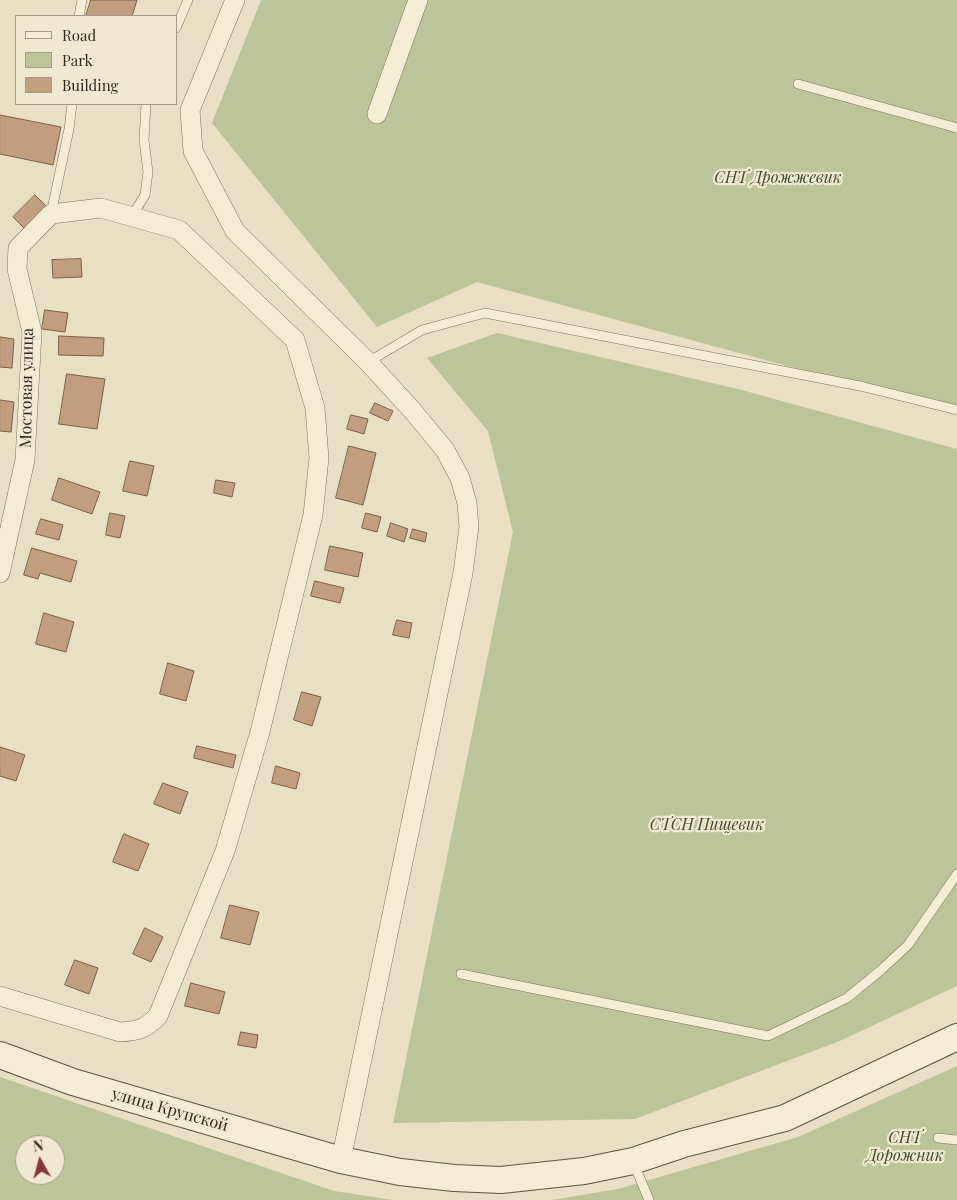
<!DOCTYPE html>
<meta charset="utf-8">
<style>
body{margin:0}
#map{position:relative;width:957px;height:1200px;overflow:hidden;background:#e8dfc4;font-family:"Playfair Display",serif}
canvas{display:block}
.legend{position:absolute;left:15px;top:15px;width:162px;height:90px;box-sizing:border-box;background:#f0e9d2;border:1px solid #a49c8a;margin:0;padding:6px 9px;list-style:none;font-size:15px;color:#32291f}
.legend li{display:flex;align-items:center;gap:10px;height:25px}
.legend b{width:25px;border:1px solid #a49c8a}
.north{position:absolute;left:15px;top:1135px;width:50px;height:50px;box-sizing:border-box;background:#f0e9d2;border:1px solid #a49c8a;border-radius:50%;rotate:353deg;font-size:14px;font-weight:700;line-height:20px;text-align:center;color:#32291f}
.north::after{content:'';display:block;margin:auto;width:18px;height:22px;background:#873935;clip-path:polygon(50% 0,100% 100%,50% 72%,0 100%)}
</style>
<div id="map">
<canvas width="957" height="1200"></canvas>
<ul class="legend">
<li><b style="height:6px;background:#f4edd6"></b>Road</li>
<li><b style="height:14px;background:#bcc499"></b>Park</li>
<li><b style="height:14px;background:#c19e7e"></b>Building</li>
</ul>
<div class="north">N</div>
</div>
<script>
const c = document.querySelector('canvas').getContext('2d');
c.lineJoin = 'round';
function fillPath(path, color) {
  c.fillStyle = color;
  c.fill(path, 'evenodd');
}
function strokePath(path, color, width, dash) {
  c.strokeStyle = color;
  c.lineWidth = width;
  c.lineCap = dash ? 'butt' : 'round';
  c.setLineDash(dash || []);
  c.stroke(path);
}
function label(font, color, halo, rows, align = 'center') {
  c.font = font + ' "Playfair Display",serif';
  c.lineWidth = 4.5;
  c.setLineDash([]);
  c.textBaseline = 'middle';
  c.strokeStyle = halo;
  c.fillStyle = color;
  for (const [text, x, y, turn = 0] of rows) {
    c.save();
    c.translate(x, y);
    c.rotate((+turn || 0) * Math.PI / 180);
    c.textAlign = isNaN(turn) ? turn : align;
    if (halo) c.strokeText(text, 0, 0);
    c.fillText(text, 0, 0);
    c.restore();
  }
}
const green = new Path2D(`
 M261,0h696v412l-480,-130 -100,45 -165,-204z
 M497,333l241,56 219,60v537l-115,54 -207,79 -242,4 120,-591 -25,-101 -61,-73z
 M957,1066v134h-406l67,-11 180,-52z
 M0,1077l334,114 59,9h-393zM25,1145h30v30h-30z`);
const building = new Path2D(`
 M91,0h46l-5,16h-46z
 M0,115l61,12 -8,38 -53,-11z
 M35,195l11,11 -22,22 -11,-11z
 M81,259l1,18 -29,1 -1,-18z
 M45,310l23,3 -3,19 -23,-3z
 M59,336l45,2 -1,18 -44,-1z
 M0,337l14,2 -2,29 -12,-1z
 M67,374l38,5 -8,50 -38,-5z
 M0,400l14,2 -3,30 -11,-1z
 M375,403l18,8 -5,10 -18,-8z
 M351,415l17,4 -4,15 -17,-5z
 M349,446l27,7 -13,52 -27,-7z
 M130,461l24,5 -7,30 -24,-5z
 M59,478l41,14 -8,22 -40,-14z
 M216,480l19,3 -3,14 -18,-4z
 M110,513l15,3 -5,22 -14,-3z
 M366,513l15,4 -4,15 -15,-4z
 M41,519l22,6 -4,15 -23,-6z
 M391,523l17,6 -4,13 -17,-6z
 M413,529l14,4 -2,9 -15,-4z
 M330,546l33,7 -5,24 -33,-7z
 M32,548l45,13 -6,21 -31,-9 -2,6 -14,-4z
 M315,581l29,7 -4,15 -29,-7z
 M44,613l30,9 -8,30 -30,-8z
 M397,620l15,3 -3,15 -16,-3z
 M168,663l26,8 -8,30 -26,-7z
 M302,692l19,5 -9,29 -18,-6z
 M197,746l39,9 -3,13 -39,-10z
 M0,747l25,8 -9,26 -16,-5z
 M276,766l24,7 -4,16 -24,-6z
 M163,783l25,9 -8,22 -26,-10z
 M124,834l25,10 -11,27 -25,-9z
 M230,905l29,7 -9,33 -29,-7z
 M145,928l18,9 -12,25 -18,-8z
 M75,960l23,8 -9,26 -24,-9z
 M191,983l34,9 -6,22 -34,-8z
 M241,1032l17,3 -2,13 -18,-3z`);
const lane = new Path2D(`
 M79,16l3,-16
 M176,28l12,-28
 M798,84l159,44
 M51,214l18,-85 3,-25
 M132,216l13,-21 3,-23 -4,-32 2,-36
 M368,362l54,-32 63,-17 375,73 97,24
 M461,974l307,62 79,-38 34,-28 27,-25 49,-71
 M938,1138l19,2
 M634,1164l15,36`);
const street = new Path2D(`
 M235,0l-45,110 3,41 42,80 133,131 44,48 33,40 15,28 7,25 2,24 -6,46 -122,587
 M377,114l41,-114
 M0,573l25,-113 7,-128 -15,-63 1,-21 33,-34 50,-6 78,22 116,110 20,68 4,50 -6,57 -53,217 -35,119 -67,165c-13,13 -19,15 -38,16l-120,-36`);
const secondary = new Path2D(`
 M0,1055l73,27 268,78 59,12 54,6 47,2 83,-9 49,-10 51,-17 101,-26 172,-81`);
const parkNames = [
 ["СНТ Дрожжевик",778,178],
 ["СТСН Пищевик",707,825],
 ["СНТ",905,1138],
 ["Дорожник",905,1156]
];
const streetNames = [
 ["Мостовая улица",27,388,-89],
 ["улица Крупской",170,1110,16]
];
fillPath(green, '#bcc499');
fillPath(building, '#c19e7e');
strokePath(building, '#7c5f46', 1);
strokePath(lane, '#80725d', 10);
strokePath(street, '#80725d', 20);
strokePath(secondary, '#625340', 28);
strokePath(lane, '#f4edd6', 9);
strokePath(street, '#f4edd6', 19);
strokePath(secondary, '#f4edd6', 26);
label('italic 16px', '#404c28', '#f0e9d2', parkNames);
label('16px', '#32291f', '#f0e9d2', streetNames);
</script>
